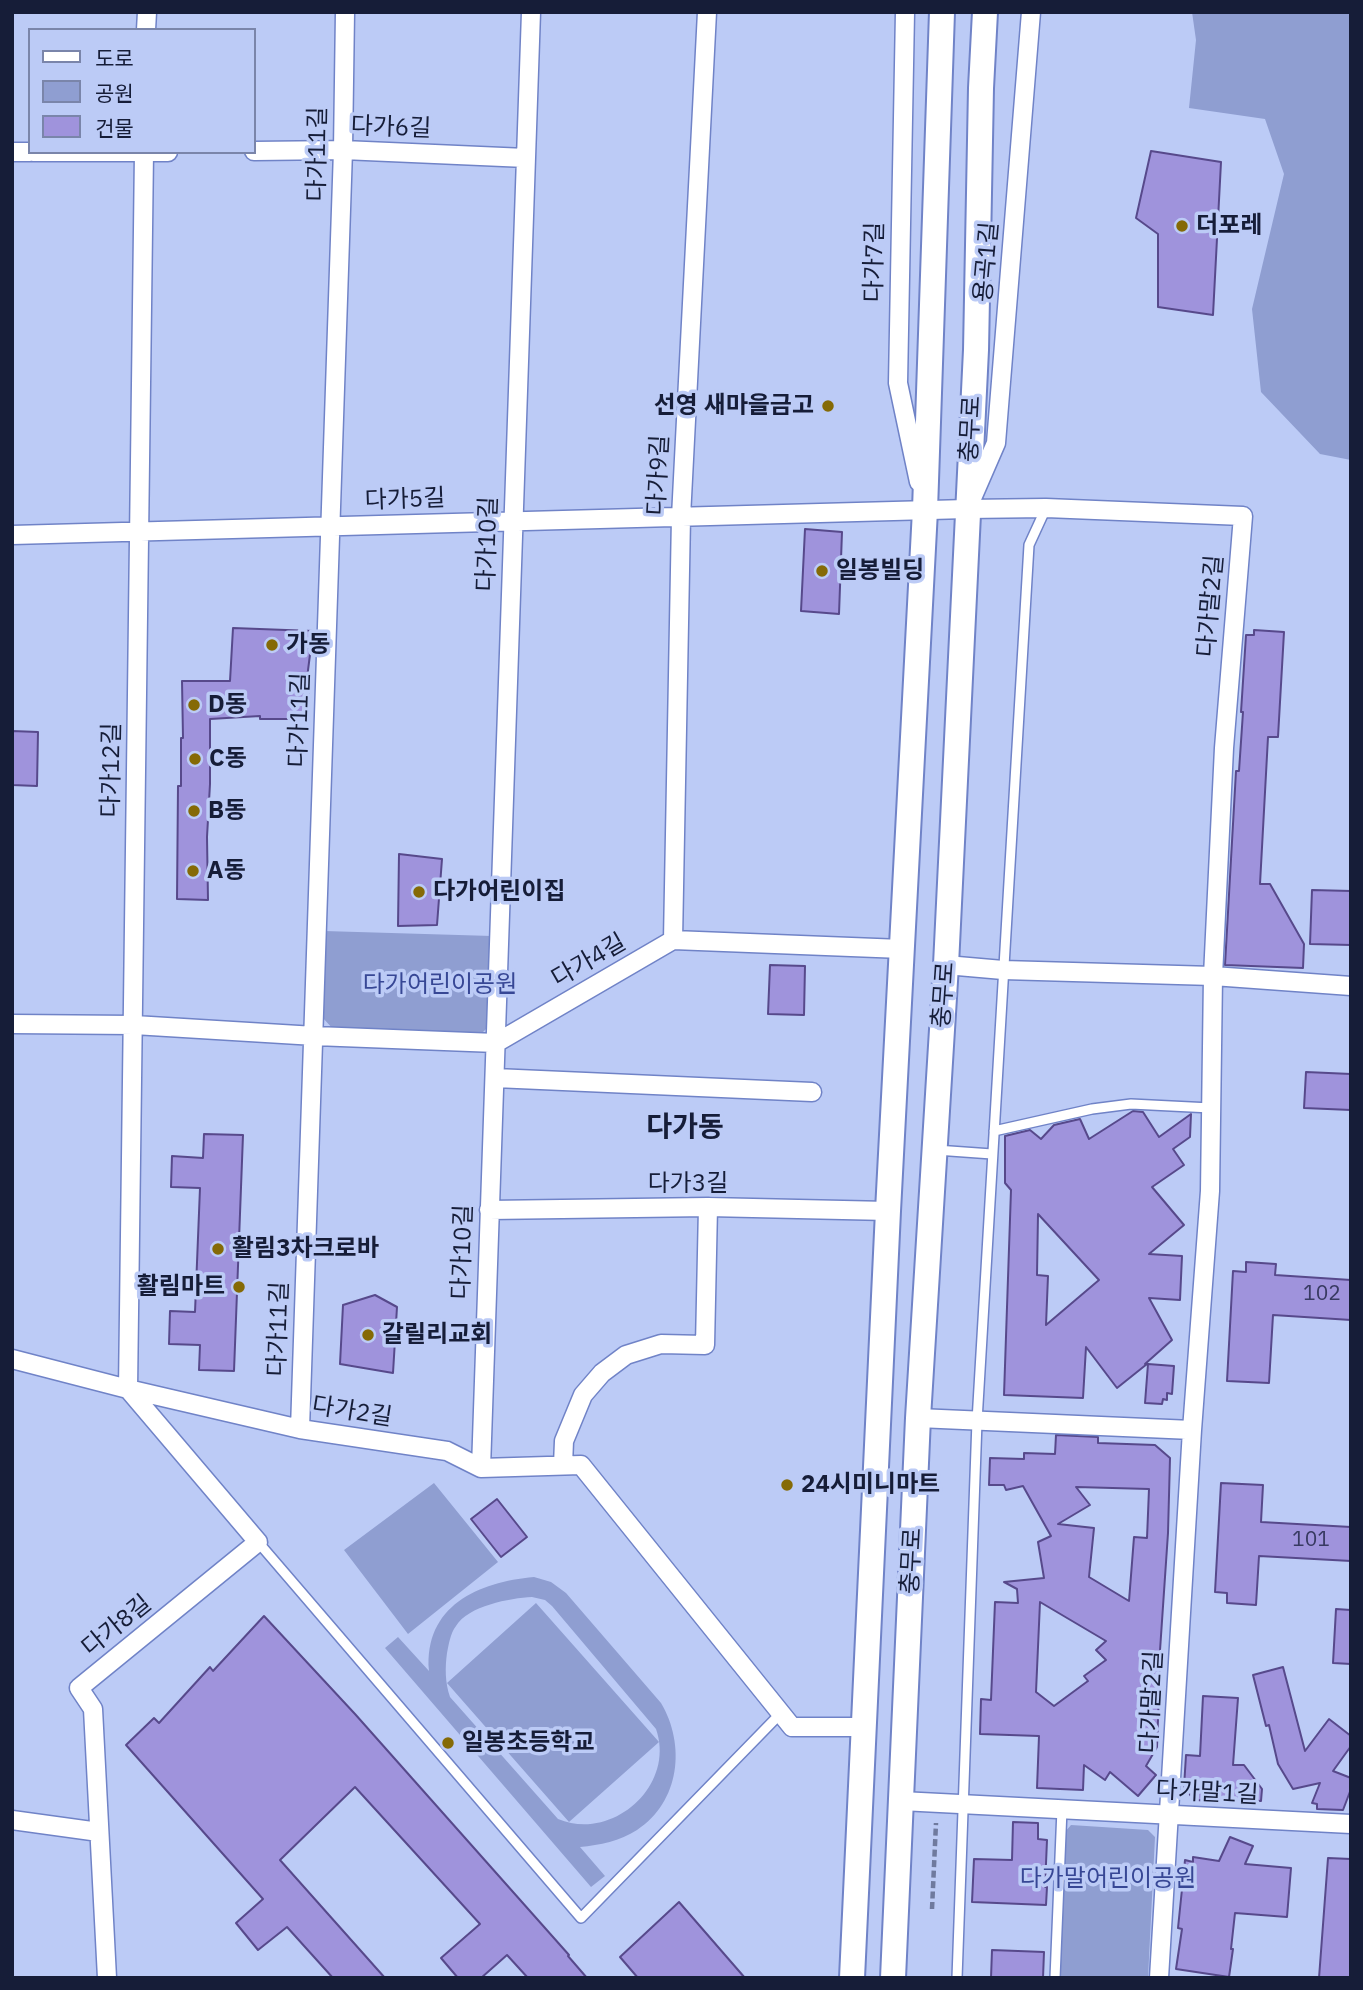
<!DOCTYPE html>
<meta charset="utf-8">
<style>
body{margin:0}
#map{position:relative;width:1363px;height:1990px;overflow:hidden;background:#bccbf6;font-family:"IBM Plex Sans","Noto Sans KR",sans-serif}
canvas{display:block}
.frame{position:absolute;inset:0;border:14px solid #161d38;pointer-events:none}
.legend{position:absolute;left:28px;top:28px;width:228px;height:126px;box-sizing:border-box;background:#bccbf6;border:2px solid #7a85aa;margin:0;padding:9px 12px;list-style:none;font-size:21px;color:#161d38}
.legend li{display:flex;align-items:center;gap:14px;height:35px}
.legend b{width:35px;border:2px solid #7a85aa}
</style>
<div id="map">
<canvas width="1363" height="1990"></canvas>
<div class="frame"></div>
<ul class="legend">
<li><b style="height:9px;background:#fff"></b>도로</li>
<li><b style="height:19px;background:#8f9ed1"></b>공원</li>
<li><b style="height:19px;background:#9f93dc"></b>건물</li>
</ul>
</div>
<script>
const c = document.querySelector('canvas').getContext('2d');
c.lineJoin = 'round';
function fillPath(path, color) {
  c.fillStyle = color;
  c.fill(path, 'evenodd');
}
function strokePath(path, color, width, dash) {
  c.strokeStyle = color;
  c.lineWidth = width;
  c.lineCap = dash ? 'butt' : 'round';
  c.setLineDash(dash || []);
  c.stroke(path);
}
function label(font, color, halo, rows, align = 'center') {
  c.font = font + ' "IBM Plex Sans","Noto Sans KR",sans-serif';
  c.lineWidth = 7;
  c.setLineDash([]);
  c.textBaseline = 'middle';
  c.strokeStyle = halo;
  c.fillStyle = color;
  for (const [text, x, y, turn = 0] of rows) {
    c.save();
    c.translate(x, y);
    c.rotate((+turn || 0) * Math.PI / 180);
    c.textAlign = isNaN(turn) ? turn : align;
    if (halo) c.strokeText(text, 0, 0);
    c.fillText(text, 0, 0);
    c.restore();
  }
}
const green = new Path2D(`
 M1192,12h159v448l-31,-6 -59,-62 -9,-83 32,-135 -19,-55 -76,-11 7,-68z
 M324,931l168,5 -1,88 -14,14 -143,-8 -12,-13z
 M434,1483l64,79 -90,72 -64,-84z
 M534,1577l17,5 15,11 95,110c25,42 19,99 -24,127 -17,11 -37,15 -57,17l25,29 -14,11 -206,-239 13,-11 31,34c-5,-65 49,-89 105,-94zM532,1597l13,3 7,6 104,123c20,57 -44,113 -98,90l-108,-122c-5,-15 -5,-29 -3,-44 2,-9 3,-19 9,-27 12,-20 54,-28 76,-29z
 M536,1603l123,139 -90,80 -122,-139z
 M1071,1825l77,5 7,7 -7,141h-90l7,-146z`);
const building = new Path2D(`
 M1151,151l70,11 -8,153 -55,-8v-73l-22,-16z
 M805,529l37,3 -3,82 -38,-3z
 M233,628l80,3 -7,55h3l-1,33h-48v-3l-50,3v65l-3,53 1,63 -31,-1 1,-113h3v-48h2l-1,-57h48z
 M1254,630l30,2 -6,105h-10l-8,147h10l34,60 -1,24 -78,-3 11,-194h3l4,-59h-2l5,-77h8z
 M12,731l26,1 -1,54 -25,-1z
 M399,854l43,5 -5,66 -39,1z
 M1312,890l39,1v54l-41,-1z
 M770,965l35,1 -1,49 -36,-1z
 M1306,1072l45,2v36l-47,-2z
 M1133,1111l10,1 16,25 32,-23 -1,23 -17,12 11,16 -32,22 32,38 -35,29 33,2 -2,44 -31,-2 23,42 -27,24h2l-30,24 -31,-41 -3,51 -79,-3 7,-205 -6,-7v-47l25,-6 11,9 13,-14 26,-6 9,20zM1038,1214l61,66 -53,45 2,-49 -11,-1z
 M204,1134l39,1 -9,236 -35,-1 1,-25 -31,-1 1,-33 25,1 5,-124 -29,-1 1,-31 31,2z
 M1246,1262l30,2 -1,11 76,5v40l-78,-5 -4,68 -42,-2 6,-110 13,1z
 M375,1295l22,12 -4,66 -53,-9 3,-59z
 M1148,1364l26,2 -2,28 -5,-1v7l-4,-1 -1,5 -17,-1z
 M1056,1435l42,2v6l57,2 15,13 -2,75 -9,132h1l-3,82 -11,19 10,9 -18,21 -28,-24 -5,8 -21,-15 -1,25 -46,-2 2,-52 -59,-2 1,-35 10,1 4,-98 23,1 -1,-14 -13,-7 40,-4 -6,-36 13,-6 -28,-50 -17,4 -2,-5h-15l1,-27 34,1v-6l31,1zM1076,1487l73,2 -2,49 -13,-1 -5,64 -40,-24 5,-49 -36,-4 32,-19zM1040,1602l66,39 -10,9 10,10 -22,16 4,5 -34,25 -18,-14z
 M1221,1483l42,2 -2,37 90,5v34l-92,-5 -3,49 -29,-2v-10l-12,-1z
 M497,1499l30,38 -26,20 -30,-38z
 M1336,1609l15,1v54l-18,-1z
 M264,1616l91,98 214,241 -1,1 19,22h-59l-21,-23 -26,23h-23l-17,-20 39,-34 -125,-137 -75,73 105,118h-52l-46,-51 -29,23 -22,-27 27,-24 -137,-154 28,-27 5,5 51,-56 3,4z
 M1283,1667l22,84 24,-32 22,17v10l-18,25 18,7v11l-8,21 -26,-1v-5l-5,-1 8,-20 -27,6 -15,-25 -9,-39 -3,1 -13,-51z
 M1203,1696l35,2 -5,67h11l18,24 -1,12 -45,-3 -1,3 -21,-1 -10,-13 2,-32 14,1z
 M1013,1822l25,1v16l9,1 -2,47h2l-1,18 -74,-3 2,-43 38,1z
 M1230,1837l23,9 -8,18 46,4 -4,49 -52,-4 -4,36h2l-4,28 -53,-8 6,-40 -4,-1 7,-68 8,2v-5l26,4z
 M1328,1858l23,1v119h-32z
 M679,1902l66,76h-107l-18,-21z
 M992,1950l52,2 -1,26h-52z`);
const path = new Path2D(`
 M932,1909l4,-86`);
const lane = new Path2D(`
 M994,1131l98,-22 39,-5 80,4
 M936,1150l56,4
 M258,1542l323,376 200,-205
 M957,1978l20,-557 52,-876 17,-37
 M1055,1978l7,-169`);
const street = new Path2D(`
 M905,12l-7,371 21,99
 M146,30l1,-18
 M254,151l89,-1 183,8
 M12,152h18
 M33,152h135
 M973,496l23,-53 35,-431
 M12,535l955,-26 79,-1 197,8 -19,232 -11,228 -3,215 -18,239 -33,548
 M673,940l8,-423 26,-505
 M946,965l57,5 210,6 138,10
 M12,1024l122,1 181,11 181,7 177,-103 229,9
 M495,1078l317,14
 M489,1210l219,-3 180,4
 M12,1359l116,30 172,40 147,22 34,17 100,-3 211,262h73
 M918,1418l274,12
 M300,1429l43,-1279 2,-138
 M563,1465l1,-24 19,-46 19,-22 24,-18 35,-11 44,1 3,-138
 M481,1468l50,-1456
 M901,1801l450,23
 M12,1820l87,12
 M107,1978l-14,-269 -14,-21 179,-146 -130,-153 16,-1237`);
const secondary = new Path2D(`
 M852,1978l36,-767 37,-701 17,-498
 M893,1978l25,-560 28,-453 30,-615 5,-262 4,-76`);
const markers = [
 [1182,226,7,"#856a06"],
 [828,406,7,"#856a06"],
 [822,571,7,"#856a06"],
 [272,645,7,"#856a06"],
 [194,705,7,"#856a06"],
 [195,759,7,"#856a06"],
 [194,811,7,"#856a06"],
 [193,871,7,"#856a06"],
 [419,892,7,"#856a06"],
 [218,1249,7,"#856a06"],
 [239,1287,7,"#856a06"],
 [368,1335,7,"#856a06"],
 [787,1485,7,"#856a06"],
 [448,1743,7,"#856a06"]
];
const numberNames = [
 ["102",1322,1294],
 ["101",1311,1540]
];
const streetNames = [
 ["다가6길",391,128,2],
 ["다가11길",318,154,-89],
 ["다가7길",875,262,-89],
 ["용곡1길",987,262,-85],
 ["충무로",971,429,-87],
 ["다가9길",659,475,-87],
 ["다가5길",405,500,-2],
 ["다가10길",488,544,-88],
 ["다가말2길",1211,606,-85],
 ["다가11길",300,720,-88],
 ["다가12길",112,770,-89],
 ["다가4길",589,961,-30],
 ["충무로",944,995,-86],
 ["다가3길",688,1184],
 ["다가10길",463,1252,-88],
 ["다가11길",279,1329,-88],
 ["다가2길",352,1412,9],
 ["충무로",912,1561,-87],
 ["다가8길",117,1626,-39],
 ["다가말2길",1152,1702,-87],
 ["다가말1길",1207,1793,3]
];
const poiNames = [
 ["더포레",1196,226],
 ["선영 새마을금고",814,406,"right"],
 ["일봉빌딩",836,571],
 ["가동",286,645],
 ["D동",208,705],
 ["C동",209,759],
 ["B동",208,811],
 ["A동",207,871],
 ["다가어린이집",433,892],
 ["활림3차크로바",232,1249],
 ["활림마트",225,1287,"right"],
 ["갈릴리교회",382,1335],
 ["24시미니마트",801,1485],
 ["일봉초등학교",462,1743]
];
const parkNames = [
 ["다가어린이공원",440,985],
 ["다가말어린이공원",1108,1879]
];
const quarterNames = [
 ["다가동",685,1128]
];
fillPath(green, '#8f9ed1');
fillPath(building, '#9f93dc');
strokePath(building, '#57498b', 2);
strokePath(lane, '#7083c7', 12);
strokePath(street, '#7083c7', 21);
strokePath(secondary, '#7083c7', 28);
strokePath(path, '#6f7a9e', 4.5, [7, 3.5]);
strokePath(lane, '#fff', 9);
strokePath(street, '#fff', 18);
strokePath(secondary, '#fff', 24);
for (const [x, y, r, color] of markers) {
  const dot = new Path2D();
  dot.arc(x, y, r, 0, 2 * Math.PI);
  c.fillStyle = color;
  c.fill(dot);
  strokePath(dot, '#bccbf6', 2.5);
}
label('21px', '#383a61', null, numberNames);
label('24px', '#161d38', '#bccbf6', streetNames);
label('bold 24px', '#161d38', '#bccbf6', poiNames, 'left');
label('24px', '#374795', '#bccbf6', parkNames);
label('bold 28px', '#161d38', '#bccbf6', quarterNames);
</script>
